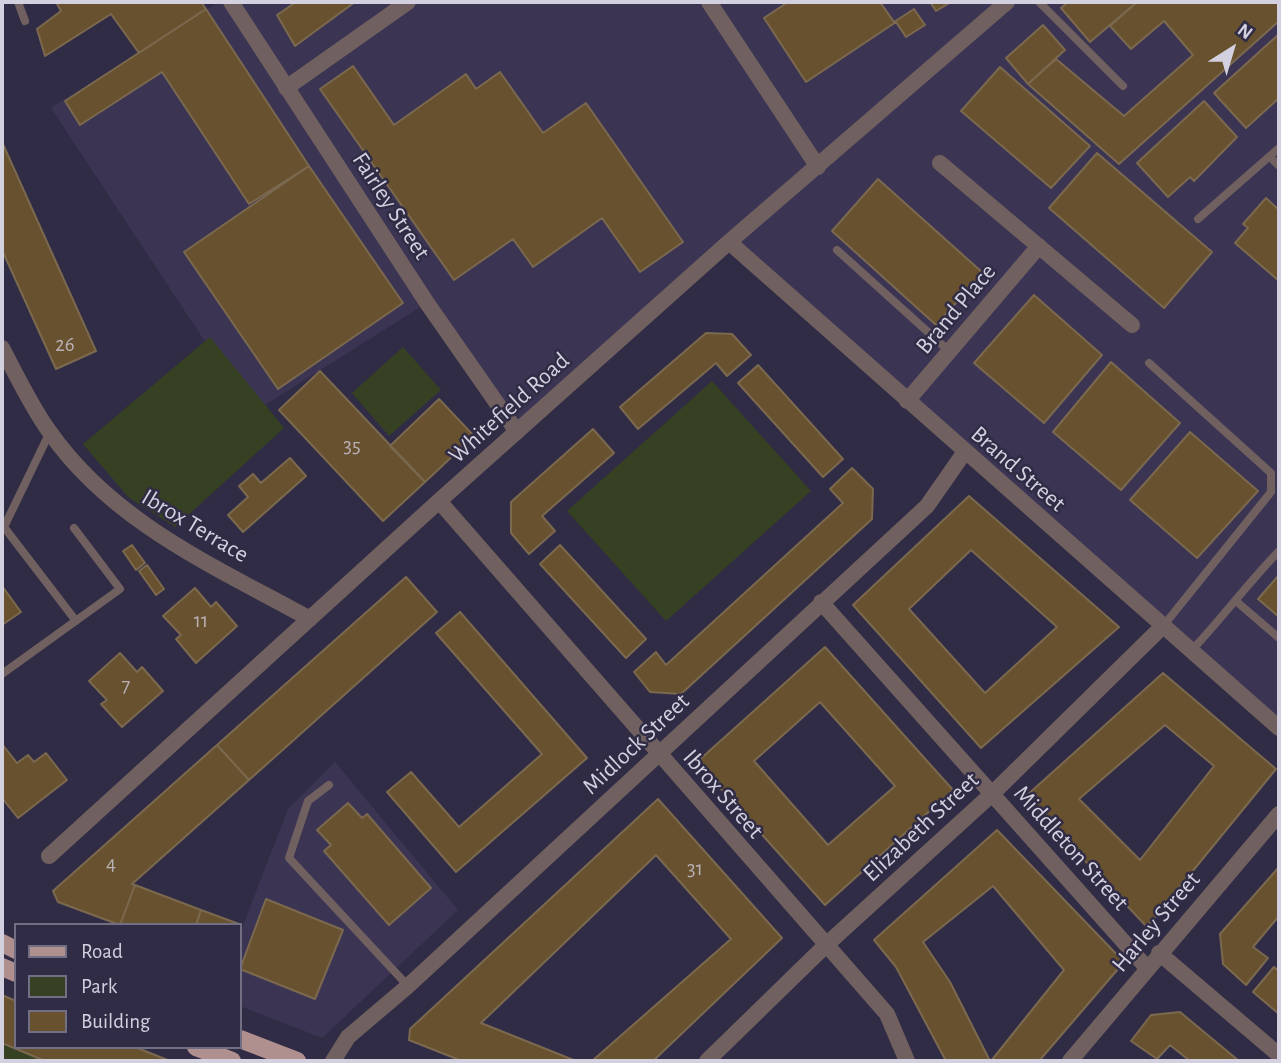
<!DOCTYPE html>
<style>
body{margin:0}
#map{position:relative;width:1281px;height:1063px;overflow:hidden;background:#312c45;font-family:"Alegreya Sans",sans-serif}
canvas{display:block}
.frame{position:absolute;inset:0;border:4px solid #d3d0e0;pointer-events:none}
.legend{position:absolute;left:14px;top:923px;width:228px;height:126px;box-sizing:border-box;background:#312c45;border:2px solid #726e83;margin:0;padding:9px 12px;list-style:none;font-size:21px;color:#d3d0e0}
.legend li{display:flex;align-items:center;gap:14px;height:35px}
.legend b{width:35px;border:2px solid #726e83}
.north{position:absolute;left:1197px;top:14px;width:70px;height:70px;-webkit-text-stroke:5px #312c45;paint-order:stroke;rotate:37deg;font-size:19px;font-weight:700;line-height:28px;text-align:center;color:#d3d0e0}
.north::after{content:'';display:block;margin:auto;width:24px;height:32px;background:#d3d0e0;clip-path:polygon(50% 0,100% 100%,50% 72%,0 100%)}
</style>
<div id="map">
<canvas width="1281" height="1063"></canvas>
<div class="frame"></div>
<ul class="legend">
<li><b style="height:9px;background:#af908f"></b>Road</li>
<li><b style="height:19px;background:#364022"></b>Park</li>
<li><b style="height:19px;background:#68512f"></b>Building</li>
</ul>
<div class="north">N</div>
</div>
<script>
const c = document.querySelector('canvas').getContext('2d');
c.lineJoin = 'round';
function fillPath(path, color) {
  c.fillStyle = color;
  c.fill(path, 'evenodd');
}
function strokePath(path, color, width, dash) {
  c.strokeStyle = color;
  c.lineWidth = width;
  c.lineCap = dash ? 'butt' : 'round';
  c.setLineDash(dash || []);
  c.stroke(path);
}
function label(font, color, halo, rows, align = 'center') {
  c.font = font + ' "Alegreya Sans",sans-serif';
  c.lineWidth = 5;
  c.setLineDash([]);
  c.textBaseline = 'middle';
  c.strokeStyle = halo;
  c.fillStyle = color;
  for (const [text, x, y, turn = 0] of rows) {
    c.save();
    c.translate(x, y);
    c.rotate((+turn || 0) * Math.PI / 180);
    c.textAlign = isNaN(turn) ? turn : align;
    if (halo) c.strokeText(text, 0, 0);
    c.fillText(text, 0, 0);
    c.restore();
  }
}
const built = new Path2D(`
 M219,2h1060v720l-550,-480 -212,190 -90,-129 -175,110 -201,-305z
 M335,762l123,148 -136,128 -82,-32v-73l48,-124z`);
const green = new Path2D(`
 M210,337l74,91 -109,99 -47,-30 -45,-53z
 M403,347l38,43 -52,46 -37,-43z
 M712,381l99,110 -145,130 -99,-110z
 M2,1043l43,18h-43z`);
const building = new Path2D(`
 M56,2h145l5,7 -67,44 -28,-39 -66,42 -8,-27 24,-18z
 M296,2h59l-60,44 -18,-31z
 M788,2h92l14,20 20,-13 11,16 -19,12 -10,-15 -90,60 -42,-64z
 M930,2h21l-15,9z
 M1068,2h69l-47,40 -29,-34z
 M1137,2h142v19l-160,143 -91,-80 28,-25 68,57 69,-61 -29,-34 -33,28 -21,-23z
 M206,9l103,157 -60,38 -87,-132 -82,53 -15,-24z
 M1043,25l22,25 -37,34 -22,-26z
 M1279,34v64l-33,30 -32,-35z
 M353,66l41,59 72,-51 10,15 24,-17 43,61 43,-30 97,139 -43,30 -38,-54 -69,49 -20,-28 -59,41 -134,-191z
 M1000,67l90,79 -39,42 -90,-77z
 M1204,101l33,36 -43,44 -4,-4 -22,20 -31,-34z
 M2,142l94,209 -40,18 -54,-119z
 M1097,153l115,99 -48,56 -115,-100z
 M309,166l94,137 -125,86 -94,-137z
 M878,179l105,94 -47,52 -104,-94z
 M1266,198l13,12v71l-44,-38 13,-15 -5,-4z
 M1034,295l68,60 -58,68 -70,-60z
 M706,333l26,1 19,21 -24,21 -11,-13 -78,66 -18,-22z
 M1111,362l69,61 -59,67 -68,-58z
 M758,365l85,94 -20,18 -85,-94z
 M320,371l105,111 -42,39 -104,-111z
 M439,399l35,37 -49,46 -35,-36z
 M593,429l21,24 -72,63 13,15 -26,23 -18,-21v-31z
 M1190,432l68,59 -61,67 -67,-58z
 M290,458l16,18 -63,56 -15,-17 20,-18 -9,-11 14,-12 8,9z
 M852,468l21,21 -1,30 -191,175 -31,-2 -16,-20 22,-20 10,13 177,-162 -13,-14z
 M969,496l150,131 -138,121 -128,-143zM971,550l86,77 -72,66 -76,-84z
 M132,545l13,18 -9,7 -13,-19z
 M560,545l86,94 -20,19 -86,-94z
 M147,565l17,24 -8,6 -17,-24z
 M1279,575v42l-21,-18z
 M406,577l31,35 -188,168 -32,-35z
 M2,586l19,26 -19,13z
 M195,588l16,19 5,-5 21,24 -41,37 -20,-24 5,-4 -18,-19z
 M460,612l127,146 -131,114 -69,-80 24,-20 48,55 83,-73 -106,-121z
 M825,647l128,143 -128,115 -128,-143zM820,702l75,84 -67,59 -74,-84z
 M120,653l17,19 5,-5 21,24 -41,36 -21,-23 6,-4 -18,-19z
 M1163,673l113,96 -129,158 -122,-130zM1165,725l49,41 -74,94 -61,-61z
 M2,744l15,19 11,-8 6,7 12,-9 21,27 -49,38 -16,-20z
 M217,745l32,35 -117,104 3,1 -15,40 -62,-23 -5,-11z
 M658,799l124,139 -129,123h-61l139,-122 -75,-84 -175,168 95,38h-114l-53,-21 1,-11z
 M348,803l14,15 5,-4 64,74 -42,37 -65,-74 7,-6 -14,-15z
 M997,830l127,132 -85,99h-48l73,-91 -71,-84 -70,56 27,40 40,79h-44l-50,-94 -22,-27z
 M1279,867v49l-26,31 15,11 -22,27 -23,-21 -3,-30z
 M135,885l66,25 -5,15h-76z
 M266,899l77,31 -28,69 -75,-30z
 M201,910l38,14v1h-43z
 M1274,967l5,4v43l-26,-22z
 M2,995l14,6v46h119l35,14h-125l-43,-18z
 M1180,1012l59,49h-49l-20,-16 -13,14 -26,-18 20,-26z`);
const lane = new Path2D(`
 M18,2l7,19
 M1039,2l84,84
 M1270,157l9,9
 M1198,219l81,-71
 M837,250l112,101
 M1149,363l122,110v19l-107,133
 M50,432l-46,95 72,94
 M1237,602l42,36
 M1192,650c31,-33 56,-67 87,-99
 M2,674l118,-85 -46,-61
 M329,785l-21,16 -19,57 119,128`);
const street = new Path2D(`
 M231,2l196,301 90,129
 M709,2l109,165
 M286,88l122,-86
 M940,163l192,162
 M729,242l550,486
 M2,348c15,28 29,58 47,83 64,92 167,136 261,188
 M907,401l132,-155
 M439,501l448,513 20,47
 M821,602l326,366
 M49,856l390,-355 290,-259 278,-240
 M1159,953l120,102
 M333,1061l15,-24 60,-51 519,-480 37,-53
 M707,1061l118,-115 167,-152 172,-169
 M1070,1061l209,-247`);
const primary = new Path2D(`
 M2,943l14,7
 M2,967l14,6
 M240,1039l57,22
 M196,1047l36,14`);
const numberNames = [
 ["26",65,345],
 ["35",352,446],
 ["11",201,621],
 ["7",126,686],
 ["4",111,864],
 ["31",695,869]
];
const streetNames = [
 ["Fairley Street",391,206,57],
 ["Brand Place",956,309,-50],
 ["Whitefield Road",509,408,-42],
 ["Brand Street",1018,469,41],
 ["Ibrox Terrace",195,526,31],
 ["Midlock Street",636,744,-43],
 ["Ibrox Street",723,794,49],
 ["Elizabeth Street",921,827,-43],
 ["Middleton Street",1071,848,48],
 ["Harley Street",1156,922,-50]
];
fillPath(built, '#3b3453');
fillPath(green, '#364022');
fillPath(building, '#68512f');
strokePath(building, '#7b694f', 2);
strokePath(lane, '#706160', 8);
strokePath(street, '#706160', 16);
strokePath(primary, '#af908f', 18);
label('21px', '#b8b0b4', null, numberNames);
label('24px', '#d3d0e0', '#312c45', streetNames);
</script>
